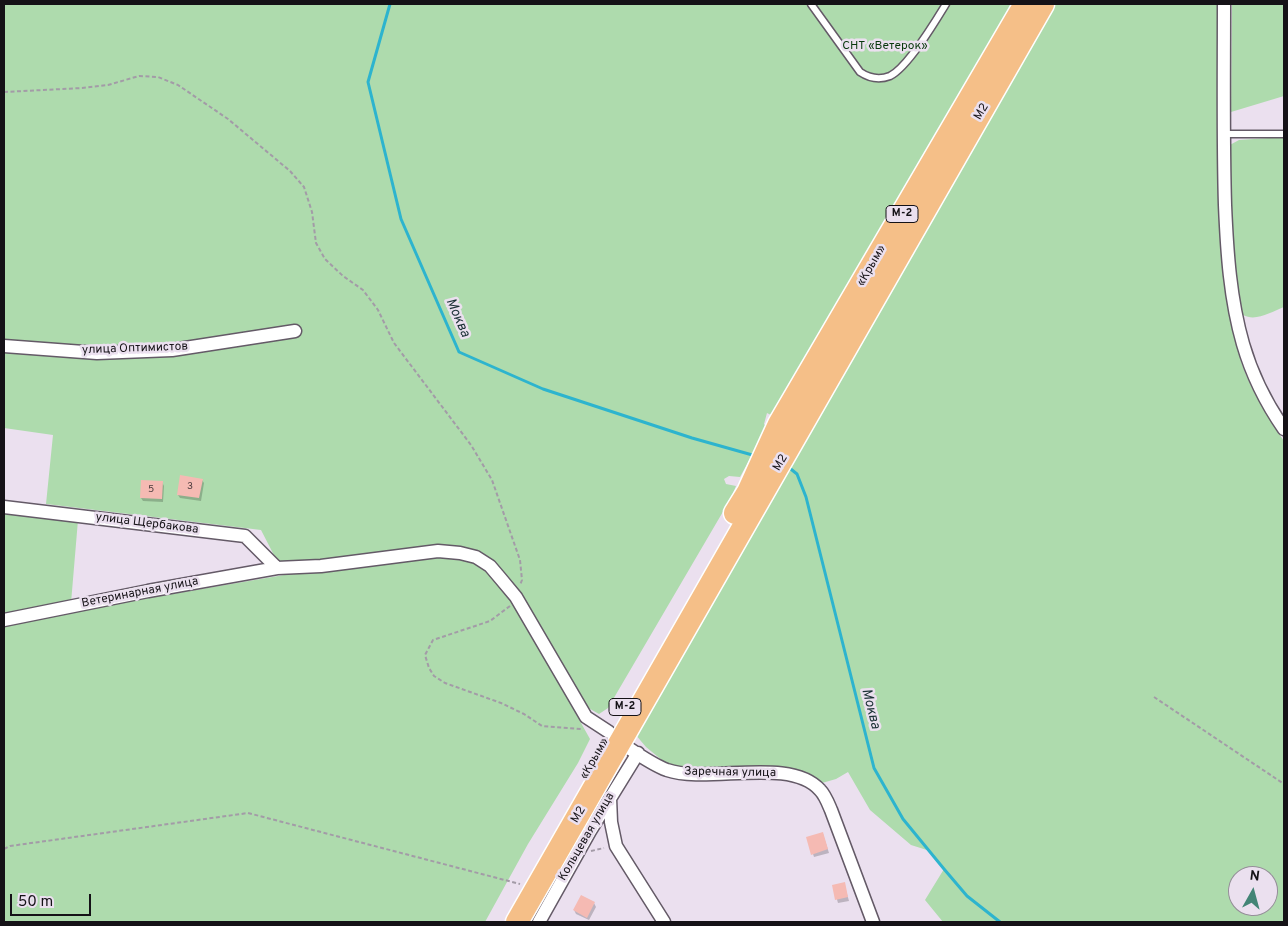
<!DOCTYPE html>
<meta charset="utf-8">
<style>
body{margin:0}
#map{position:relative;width:1288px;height:926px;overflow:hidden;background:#ebe0ef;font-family:Overpass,sans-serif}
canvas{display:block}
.frame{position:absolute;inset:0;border:5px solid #151217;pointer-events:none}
.north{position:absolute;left:1228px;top:866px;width:50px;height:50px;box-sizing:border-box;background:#ebe0ef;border:1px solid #958e99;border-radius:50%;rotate:7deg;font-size:14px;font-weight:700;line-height:20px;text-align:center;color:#151217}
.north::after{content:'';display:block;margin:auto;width:18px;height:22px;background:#438576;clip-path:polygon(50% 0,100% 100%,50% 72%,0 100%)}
.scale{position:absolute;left:10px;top:894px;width:81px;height:22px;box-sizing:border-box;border:2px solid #151217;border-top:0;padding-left:6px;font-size:15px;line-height:18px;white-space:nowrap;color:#151217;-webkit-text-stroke:4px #ebe0ef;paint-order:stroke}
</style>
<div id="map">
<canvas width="1288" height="926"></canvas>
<div class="frame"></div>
<div class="north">N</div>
<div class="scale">50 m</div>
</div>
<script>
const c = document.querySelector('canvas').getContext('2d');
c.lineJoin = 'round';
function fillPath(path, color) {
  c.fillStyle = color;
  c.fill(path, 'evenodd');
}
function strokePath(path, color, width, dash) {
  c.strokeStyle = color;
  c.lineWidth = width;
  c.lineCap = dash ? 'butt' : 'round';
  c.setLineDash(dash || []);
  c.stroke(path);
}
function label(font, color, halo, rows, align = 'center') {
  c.font = font + ' Overpass,sans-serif';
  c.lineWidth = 5;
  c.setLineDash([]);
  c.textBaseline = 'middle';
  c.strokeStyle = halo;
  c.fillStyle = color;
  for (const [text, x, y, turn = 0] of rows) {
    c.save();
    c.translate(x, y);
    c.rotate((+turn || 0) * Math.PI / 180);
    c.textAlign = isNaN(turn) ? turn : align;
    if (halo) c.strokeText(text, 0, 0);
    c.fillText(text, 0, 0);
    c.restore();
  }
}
const green = new Path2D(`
 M4,4h1010l-239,413 -8,-4 -3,11 3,4 -27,49 -11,-1 -5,3 2,5 10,2 -5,12 -123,210 -9,6 -14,-8 -106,-152 -183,9 -19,-2 -16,-31 -215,-26 7,-69 -49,-7v-79l93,1 -93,-6z
 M1042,4h175c0,59 1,118 2,178 2,60 4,122 22,179 8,26 28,58 43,80v481h-341l-18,-22 19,-31 -14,-18 -19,-6 -41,-35 -22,-38 -12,7 -14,4 -35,-10h-59l-59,-7 -23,-19 -11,-13zM1238,876h30v30h-30z
 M1232,4h52v92l-53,16z
 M1284,137v170c-13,5 -28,15 -41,8l-3,-4 -10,-68 -2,-97 11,-6z
 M4,511l74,9 -7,83 -67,14z
 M438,556l31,3 17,11 28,33 76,136 -12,24 -50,81 -43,78h-481v-298l68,-13 212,-36z`);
const shadow = new Path2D(`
 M202,480l2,3 -3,18 -21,-3 -2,-3z
 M162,482l2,4 -1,16 -20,-1 -2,-3z
 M823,834l6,19 -15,4 -1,-3z
 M844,883l5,18 -11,2 -5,-17z
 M594,903l2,4 -7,13 -13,-6 -2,-4z`);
const stream = new Path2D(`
 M390,4l-22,78 33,137 58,133 84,37 149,49 64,18
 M787,466l10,8 9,23 68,271 29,51 41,50 23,27 33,26`);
const building = new Path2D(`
 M180,475l23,4 -4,19 -22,-3z
 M141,480l22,1 -1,18 -22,-1z
 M823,832l5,17 -17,6 -5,-18z
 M845,882l3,15 -13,3 -3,-15z
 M581,895l14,7 -8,16 -14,-8z`);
const path = new Path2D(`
 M4,92l78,-4 26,-3 31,-9 19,1 20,8 50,34 62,52 14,16 8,25 4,31 9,16 18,17 20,14 15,20 16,33 77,102 21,35 28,80 2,20 -2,5
 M510,606l-20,15 -57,19 -8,15 4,13 5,8 11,7 56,20 23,11 18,12 39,3
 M1154,697l130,87
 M4,849l6,-3 238,-33 272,71
 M591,851l13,-3`);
const lane = new Path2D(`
 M811,4l49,68c9,6 20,8 30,4 18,-9 45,-54 56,-72
 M1223,134h61`);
const street = new Path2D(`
 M1224,4c0,67 -1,134 1,201 2,47 5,94 18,139 9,31 23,59 41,85
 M4,346l93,7 75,-3 123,-19
 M4,507l241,29 32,32
 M4,620l144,-29 129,-23 44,-2 117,-15 22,2 16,4 14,9 11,13 15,18 70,120 23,15
 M621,743c14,9 30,21 46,27 41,14 123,-14 153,20 5,5 8,13 11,20l42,112
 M610,798l1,24 5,24 48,76
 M539,922l51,-91 48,-78`);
const highway = new Path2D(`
 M735,513l13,-21 31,-68 246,-420
 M517,922l526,-918`);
const numberNames = [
 ["3",190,487],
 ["5",151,490]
];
const shields = [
 [902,214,32],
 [625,707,32]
];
const shieldNames = [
 ["М-2",902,214],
 ["М-2",625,707]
];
const parkNames = [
 ["СНТ «Ветерок»",885,47]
];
const streetNames = [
 ["М2",982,112,-60],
 ["«Крым»",872,266,-60],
 ["улица Оптимистов",135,349,-2],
 ["М2",781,463,-60],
 ["улица Щербакова",147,524,7],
 ["Ветеринарная улица",140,593,-11],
 ["«Крым»",595,759,-60],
 ["Заречная улица",730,773,1],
 ["М2",579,815,-60],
 ["Кольцевая улица",587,837,-60]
];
const waterNames = [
 ["Моква",457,318,66],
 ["Моква",870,709,76]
];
fillPath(green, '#aedbad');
fillPath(shadow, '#0003');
strokePath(stream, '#2db4ce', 3);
fillPath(building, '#f5bab3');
strokePath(lane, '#645a67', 9);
strokePath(street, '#645a67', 15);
strokePath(highway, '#fff', 25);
strokePath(path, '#a39ba7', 2, [4, 2.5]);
strokePath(lane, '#fff', 6);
strokePath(street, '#fff', 12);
strokePath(highway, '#f5bf88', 22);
label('10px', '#4d3c3e', null, numberNames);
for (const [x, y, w] of shields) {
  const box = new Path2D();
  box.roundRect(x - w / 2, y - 8.5, w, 17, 4);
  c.fillStyle = '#ebe0ef';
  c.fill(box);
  strokePath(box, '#151217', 1);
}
label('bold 11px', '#151217', null, shieldNames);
label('12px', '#09390d', '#ebe0ef', parkNames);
label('12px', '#151217', '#ebe0ef', streetNames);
label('italic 14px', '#1d3237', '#ebe0ef', waterNames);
</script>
